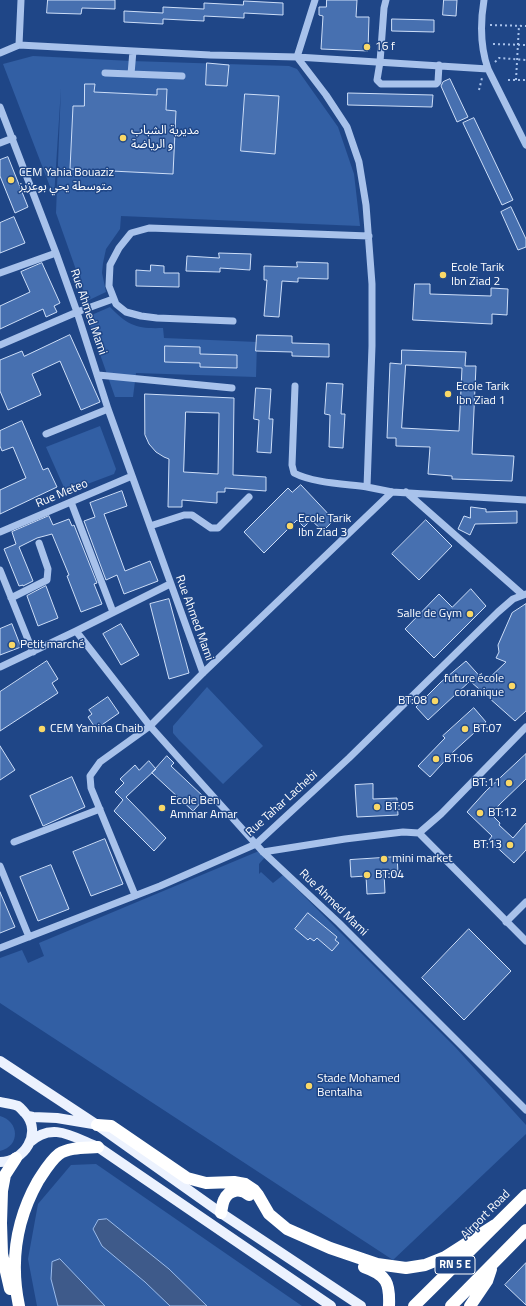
<!DOCTYPE html>
<meta charset="utf-8">
<style>
body{margin:0}
canvas{display:block;background:#1f4687}
</style>
<canvas width="526" height="1306"></canvas>
<script>
const c = document.querySelector('canvas').getContext('2d');
c.lineJoin = 'round';
function fillPath(path, color) {
  c.fillStyle = color;
  c.fill(path, 'evenodd');
}
function strokePath(path, color, width, dash) {
  c.strokeStyle = color;
  c.lineWidth = width;
  c.lineCap = dash ? 'butt' : 'round';
  c.setLineDash(dash || []);
  c.stroke(path);
}
function label(font, color, halo, rows, align = 'center') {
  c.font = font + ' "Titillium Web","Noto Sans Arabic",sans-serif';
  c.lineWidth = 3;
  c.setLineDash([]);
  c.textBaseline = 'middle';
  c.strokeStyle = halo;
  c.fillStyle = color;
  for (const [text, x, y, turn = 0] of rows) {
    c.save();
    c.translate(x, y);
    c.rotate((+turn || 0) * Math.PI / 180);
    c.textAlign = isNaN(turn) ? turn : align;
    if (halo) c.strokeText(text, 0, 0);
    c.fillText(text, 0, 0);
    c.restore();
  }
}
const green = new Path2D(`
 M33,56l98,5 158,5 8,3 41,58 16,47 6,52 -239,-10 -1,13 -14,20 -3,14 -1,10 4,19 -19,9 -31,-88 5,-125 -7,109 -51,-133z
 M110,307c18,19 28,22 53,21l1,10 93,4 -1,35 -120,-4 -3,24h-18l-28,-80z
 M100,426l16,43 -2,5 -48,18 -20,-45z
 M207,687l56,59 -40,38 -44,-44 -6,-7v-7z
 M259,851l6,6 -6,7v10l2,-2 12,11 10,-8 173,173 70,77v9l-133,126 -393,-257v-45l22,-8 6,13 16,-7 -5,-13z
 M0,1116c19,5 21,30 0,35z
 M96,1164l206,142h-265l-9,-47 10,-55 33,-39z`);
const water = new Path2D(`
 M107,1219l62,50 38,37h-37l-25,-24 -43,-36 -9,-17 5,-9z
 M60,1259l45,47h-47l-7,-27 1,-17z`);
const building = new Path2D(`
 M48,0h67v9l-33,-1 -1,6 -34,-1z
 M327,0h30l-1,17h13l-1,34 -47,-2 2,-33 -4,-1v-8h7z
 M444,0h13l-1,16 -13,-1z
 M244,1l39,2v12l-39,-2v5l-40,-2v5l-41,-2v5l-39,-2v-11l39,2v-6l41,2v-6l39,2z
 M392,19l42,1v12l-42,-1z
 M207,63l22,2 -2,21 -21,-1z
 M450,79l18,38 -11,5 -16,-36 2,-4z
 M85,84h10l-1,8 63,3v-6h10l-1,21 10,1 -3,63 -103,-5 3,-63h11z
 M348,93l85,2 -1,12 -84,-2z
 M245,94l34,2 -4,58 -34,-3z
 M474,118l39,82 -11,5 -39,-82z
 M8,157l20,50 -13,6 -15,-37v-16z
 M511,207l15,32v8l-8,3 -17,-38z
 M14,217l11,26 -25,10v-30z
 M219,253l32,1 -1,16 -30,-2v4l-34,-1 1,-15 32,2z
 M297,262l31,1v16l-30,-1v4l-16,-1 -3,36 -15,-1 3,-36h-3v-14l33,1z
 M42,263l18,40 -6,3 3,6 -11,5 -3,-8 -43,20v-23l30,-14 -9,-20z
 M151,265l13,1v7h15v14l-43,-1v-16l14,1z
 M415,284h15v10l61,2v-8l17,1 -1,26 -15,-1v10l-79,-4z
 M70,335l30,67 -19,8 -21,-49 -28,13 9,21 -33,15 -8,-19v-31l22,-9 2,5z
 M257,335l35,1v7l37,1v13l-37,-1v-4l-36,-1z
 M165,346l35,1v7l37,1v13l-37,-1v-4l-35,-1z
 M402,350l64,2 -1,14h11l-4,88 42,2 -2,25 -60,-2v-3l-24,-2 2,-27 -34,-1v-8h-9l3,-75 11,1zM406,365l56,3 -3,63 -57,-3z
 M327,383l16,1 -2,30h4l-2,34 -14,-1 1,-32 -5,-1z
 M256,388l15,1 -2,30h4l-2,34 -14,-1 2,-32 -5,-1z
 M145,394l89,4 -1,77 33,2v14l-41,-3v4h-8v11l-35,-3v7h-14l1,-48 -5,-2 -8,-5 -7,-8 -4,-9zM186,412l33,1 -1,61 -34,-2z
 M22,421l21,49 5,-2 9,19 -57,27v-24l26,-12 -13,-31 -11,4 -2,-5v-15z
 M301,485l33,35 -11,11 -12,-11 -7,7 -7,-7 -33,33 -20,-21 44,-44 4,4z
 M122,491l5,15 -23,8 21,57 25,-10 8,20 -34,13 -7,-19 -11,5 -22,-59 11,-4 -5,-14z
 M471,507l15,2v3l31,-1v12l-42,1 -5,11 -12,-6 6,-13 6,2z
 M49,516l4,9 16,-6 3,7 2,-1 23,58 -3,1 8,20 -21,8 -14,-36 2,-1 -17,-41 -15,4 -18,9 14,34 -10,5v-1l-4,1 -15,-37 12,-5 -4,-12z
 M426,520l26,26 -33,34 -27,-26z
 M46,586l12,32 -20,8 -11,-30z
 M471,589l15,17 -52,52 -29,-29 34,-35 13,13z
 M169,599l20,74 -20,6 -19,-75z
 M526,604v107l-11,10 -45,-40 -42,39 -12,-13 25,-25 25,-21 19,21 21,-20 -10,-4 3,-6 -1,-7 14,-32z
 M12,624l9,23 -21,8v-26z
 M121,624l18,31 -18,10 -18,-31z
 M47,661l11,18 -6,4 6,10 -58,38v-39z
 M108,697l11,16 -23,16 -8,-12 4,-3 -3,-4z
 M474,708l12,14 -34,31 -22,24 -12,-11 27,-28 -2,-2z
 M0,746l15,24 -15,10z
 M526,754v25l-26,25 -9,10 9,9 -1,2 14,13 13,-15v27l-12,13 -25,-23 3,-4 -25,-24 19,-21z
 M167,756l7,7 -3,3 34,32 -12,13 -41,-38z
 M149,761l7,8 -30,28 40,41 -12,13 -40,-40 9,-11 -8,-8 9,-9 -4,-4 15,-14 4,5z
 M72,777l13,30 -42,19 -13,-30z
 M373,784v15l24,-1 1,17 -41,2 -2,-32z
 M105,839l18,45 -32,12 -18,-44z
 M397,857l1,15 -14,1 1,20 -18,1 -1,-18 -15,1 -1,-17z
 M51,865l18,44 -31,12 -18,-44z
 M0,892l15,35 -15,6z
 M308,913l29,24 -2,3 4,3 -7,8 -15,-13 -3,3 -4,-3 -2,2 -13,-11z
 M469,929l42,42 -47,49 -42,-42z
 M526,1263v42l-21,-20z`);
const path = new Path2D(`
 M490,25l36,1
 M493,44l33,1
 M495,62l4,-4 27,2
 M508,80h18
 M516,80l3,-55
 M479,90l3,-12`);
const minor = new Path2D(`
 M315,0l-18,57 29,38 21,32 12,35 7,43 6,79v62l-5,141 25,5 134,8
 M386,0l-2,8 -4,54 -3,18 4,4h55l2,-2 1,-17
 M484,0c-4,24 -4,46 4,69l38,76
 M19,45l2,-45
 M0,53l19,-8 191,10 87,2 191,12
 M105,73l77,3
 M131,74l2,-23
 M0,107l56,146 21,59 31,97 95,264
 M0,143l13,-5
 M0,273l56,-20
 M233,321l-76,-3 -16,-2 -15,-4 -10,-8 -7,-18 1,-21 9,-17 12,-15 18,-5 220,8
 M0,345l77,-33 36,-13
 M98,375l134,13
 M295,386l-3,79 2,8c19,10 52,11 73,14
 M46,434l62,-25
 M392,492l-189,181 -53,53 113,126 76,71 187,187
 M406,492l117,103
 M71,502l42,110
 M150,526l34,-11h8l19,13h7l31,-31
 M0,532l132,-56
 M0,570l33,82
 M11,598l36,-18 1,-11 -9,-26
 M76,631l74,95 -50,36 -10,14 1,12 44,107
 M0,667l76,-36 94,-47
 M419,833l107,108
 M14,842l86,-33
 M263,852l82,-13 58,-7 16,1 22,-19 85,-87
 M0,866l29,71
 M506,922l20,-20
 M0,948l160,-62 96,-42 93,-86 149,-146 15,-13 13,-5`);
const major = new Path2D(`
 M0,1061l97,64 124,88 140,93
 M0,1102c6,1 13,2 18,4 3,2 5,5 7,7 18,20 -1,49 -25,49
 M28,1116l5,1 24,1 36,6
 M29,1143c23,-22 44,-6 69,4l233,159`);
const highway = new Path2D(`
 M97,1125l14,1 76,52 19,5 28,-1 11,2 9,6 4,5 11,19 18,15 43,19 47,16 29,4 19,-3 20,-8 50,-32
 M221,1213c1,-4 1,-9 3,-13 5,-11 17,-12 25,-5
 M364,1267c23,8 26,16 25,39
 M10,1289l-8,-35 -1,-31 1,-32 3,-16 11,-17
 M19,1306c-9,-43 -3,-86 19,-125 6,-9 12,-20 21,-27 10,-7 26,-6 39,-7
 M414,1306l112,-111
 M451,1306l75,-76
 M470,1306l17,-25 4,-12`);
const markers = [
 [367,47,4,"#f9d867"],
 [123,138,4,"#f9d867"],
 [11,180,4,"#f9d867"],
 [443,275,4,"#f9d867"],
 [448,394,4,"#f9d867"],
 [290,526,4,"#f9d867"],
 [470,614,4,"#f9d867"],
 [12,645,4,"#f9d867"],
 [512,686,4,"#f9d867"],
 [435,701,4,"#f9d867"],
 [42,729,4,"#f9d867"],
 [465,729,4,"#f9d867"],
 [436,759,4,"#f9d867"],
 [509,783,4,"#f9d867"],
 [377,807,4,"#f9d867"],
 [162,808,4,"#f9d867"],
 [480,813,4,"#f9d867"],
 [510,845,4,"#f9d867"],
 [384,859,4,"#f9d867"],
 [367,875,4,"#f9d867"],
 [309,1086,4,"#f9d867"]
];
const shields = [
 [455,1265,40]
];
const shieldNames = [
 ["RN 5 E",455,1265]
];
const poiNames = [
 ["16 f",375,47],
 ["مديرية الشباب",131,131],
 ["و الرياضة",131,145],
 ["CEM Yahia Bouaziz",19,173],
 ["متوسطة يحي بوعزيز",19,187],
 ["Ecole Tarik",451,268],
 ["Ibn Ziad 2",451,282],
 ["Ecole Tarik",456,387],
 ["Ibn Ziad 1",456,401],
 ["Ecole Tarik",298,519],
 ["Ibn Ziad 3",298,533],
 ["Salle de Gym",462,614,"right"],
 ["Petit marché",20,645],
 ["future école",504,679,"right"],
 ["coranique",504,693,"right"],
 ["BT:08",427,701,"right"],
 ["CEM Yamina Chaib",50,729],
 ["BT:07",473,729],
 ["BT:06",444,759],
 ["BT:11",501,783,"right"],
 ["Ecole Ben",170,801],
 ["Ammar Amar",170,815],
 ["BT:05",385,807],
 ["BT:12",488,813],
 ["BT:13",502,845,"right"],
 ["mini market",392,859],
 ["BT:04",375,875],
 ["Stade Mohamed",317,1079],
 ["Bentalha",317,1093]
];
const streetNames = [
 ["Rue Ahmed Mami",88,312,71],
 ["Rue Meteo",62,494,-23],
 ["Rue Ahmed Mami",194,618,70],
 ["Rue Tahar Lachebi",282,804,-42],
 ["Rue Ahmed Mami",333,903,44],
 ["Airport Road",486,1215,-45]
];
fillPath(green, '#325fa4');
fillPath(water, '#3e5a8a');
strokePath(water, '#9bbcec', 1);
fillPath(building, '#4770b0');
strokePath(building, '#cddef8', 1);
strokePath(path, '#a8c2eb', 2, [2, 3]);
strokePath(minor, '#a8c2eb', 7);
strokePath(major, '#ecf2fe', 10);
strokePath(highway, '#fff', 12);
for (const [x, y, r, color] of markers) {
  const dot = new Path2D();
  dot.arc(x, y, r, 0, 2 * Math.PI);
  c.fillStyle = color;
  c.fill(dot);
  strokePath(dot, '#1f4687', 1.5);
}
for (const [x, y, w] of shields) {
  const box = new Path2D();
  box.roundRect(x - w / 2, y - 9, w, 18, 3);
  c.fillStyle = '#1f4687';
  c.fill(box);
  strokePath(box, '#fff', 1);
}
label('bold 11px', '#fff', null, shieldNames);
label('12px', '#fff', '#1f4687', poiNames, 'left');
label('12px', '#fff', '#1f4687', streetNames);
</script>
